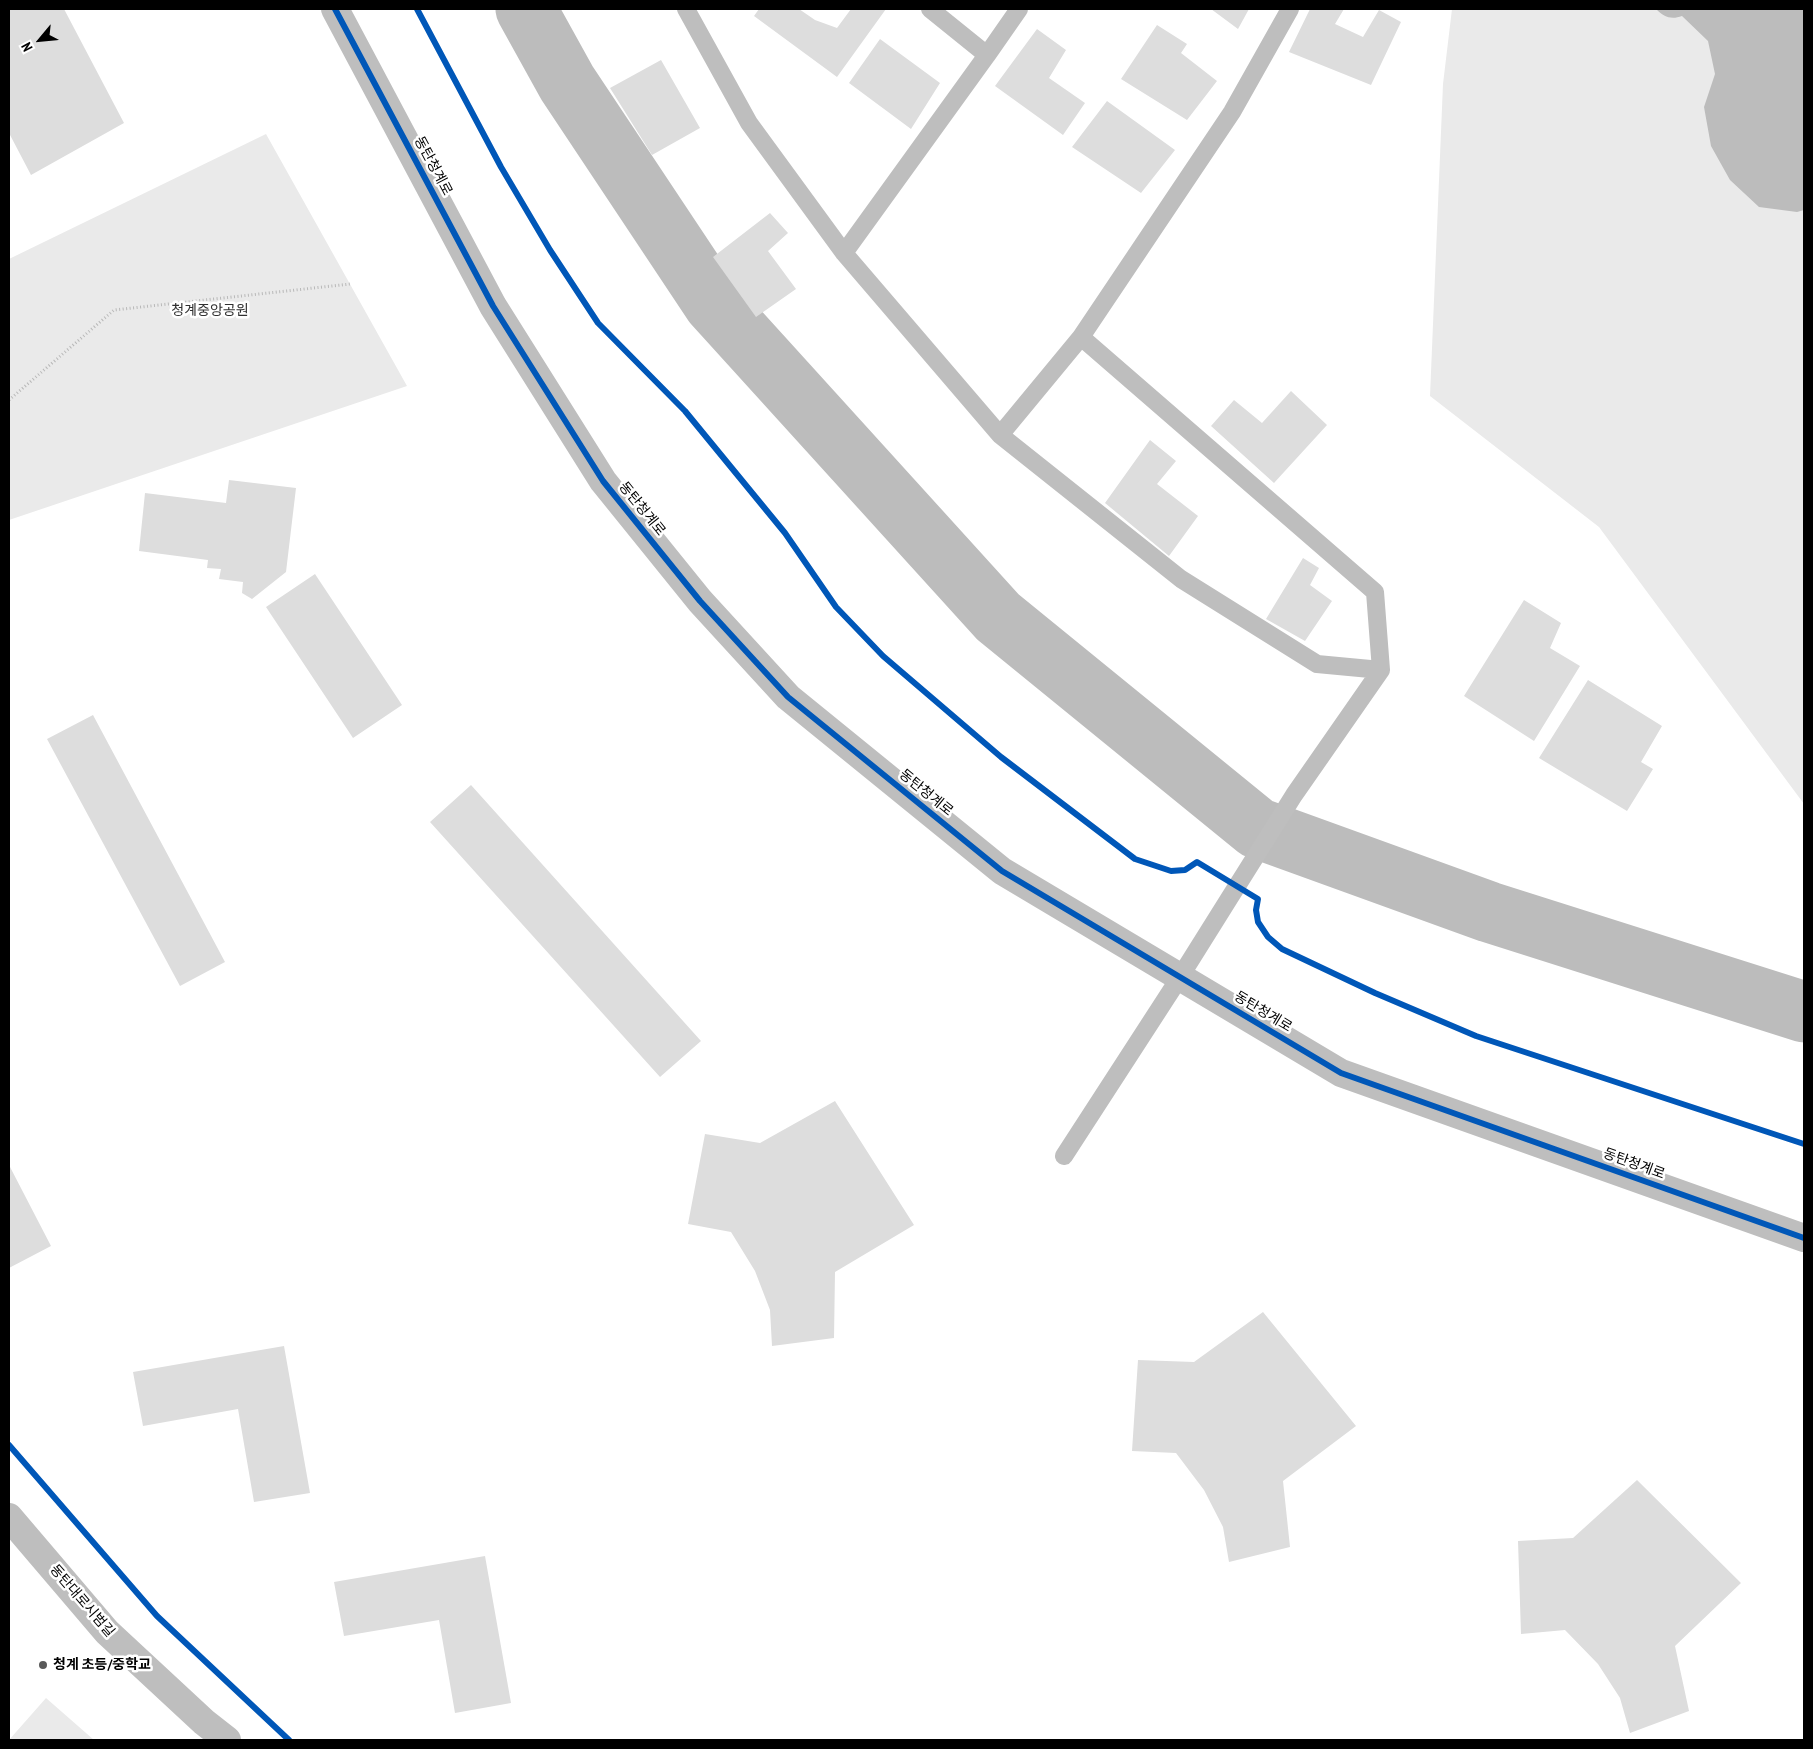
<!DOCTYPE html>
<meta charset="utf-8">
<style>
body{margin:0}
#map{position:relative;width:1813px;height:1749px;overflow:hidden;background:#fff;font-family:"PT Sans Narrow",sans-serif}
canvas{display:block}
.frame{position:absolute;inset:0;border:10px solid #000;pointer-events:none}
.north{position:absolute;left:15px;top:15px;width:50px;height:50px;-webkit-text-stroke:4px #fff;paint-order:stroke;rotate:242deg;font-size:14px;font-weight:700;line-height:20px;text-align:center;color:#000}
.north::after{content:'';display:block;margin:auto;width:18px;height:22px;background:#000;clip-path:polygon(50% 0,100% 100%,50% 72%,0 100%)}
</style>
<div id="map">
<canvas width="1813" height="1749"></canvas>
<div class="frame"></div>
<div class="north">N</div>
</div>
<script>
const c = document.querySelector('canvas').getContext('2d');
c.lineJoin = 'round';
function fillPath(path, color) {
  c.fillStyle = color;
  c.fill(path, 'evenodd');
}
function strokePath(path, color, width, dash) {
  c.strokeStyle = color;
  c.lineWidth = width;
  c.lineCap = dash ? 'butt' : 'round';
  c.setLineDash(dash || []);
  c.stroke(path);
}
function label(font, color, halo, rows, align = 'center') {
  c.font = font + ' "PT Sans Narrow","Noto Sans KR",sans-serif';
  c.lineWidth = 5;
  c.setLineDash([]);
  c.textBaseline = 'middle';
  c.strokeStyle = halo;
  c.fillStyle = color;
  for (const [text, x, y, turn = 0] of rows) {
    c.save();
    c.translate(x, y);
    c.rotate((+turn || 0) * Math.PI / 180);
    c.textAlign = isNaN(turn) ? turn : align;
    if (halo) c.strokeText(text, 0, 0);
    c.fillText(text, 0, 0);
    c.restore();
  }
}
const green = new Path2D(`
 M1452,9h352v795l-205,-277 -169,-131 13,-312z
 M266,134l141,252 -398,134v-261z
 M46,1698l48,42h-85z`);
const water = new Path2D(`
 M1656,9h148v201l-7,2 -38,-5 -29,-27 -19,-34 -7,-39 11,-33 -7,-33 -26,-25c-11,4 -18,1 -26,-7z`);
const river = new Path2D(`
 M526,9l41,74 147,221 284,313 259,211 232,84 315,100`);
const building = new Path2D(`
 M9,9h55l60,114 -93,52 -22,-42z
 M759,9h40l16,11 22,8 14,-19h35l-49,68 -83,-61z
 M1211,9h38l-11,20z
 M1310,9h34l-9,15 28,13 16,-27 22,12 -30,63 -82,-33z
 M1157,25l30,19 -6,9 36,28 -30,39 -66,-41z
 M1037,29l29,21 -17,28 36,25 -22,32 -68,-49z
 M880,39l60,44 -29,46 -62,-46z
 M661,60l39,68 -48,27 -42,-67z
 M1107,101l68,49 -34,43 -69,-46z
 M770,213l18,20 -20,18 28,38 -40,28 -43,-60z
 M1291,391l36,34 -53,58 -63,-57 23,-26 28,23z
 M1150,440l26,21 -19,23 41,32 -29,40 -64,-53z
 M229,480l67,8 -10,84 -34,27 -10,-6 1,-11 -24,-3 2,-10 -14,-1 1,-8 -69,-9 6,-58 81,10z
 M1303,558l16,10 -9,17 22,16 -27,40 -39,-22z
 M315,574l87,131 -49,33 -87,-131z
 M1524,600l37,23 -11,25 30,18 -46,75 -70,-45z
 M1588,680l74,46 -21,36 12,7 -26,42 -88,-53z
 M93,715l132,247 -45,24 -133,-247z
 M471,785l230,256 -41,36 -230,-255z
 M835,1101l79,124 -79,47 -1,66 -62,8 -2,-36 -15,-39 -24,-39 -43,-8 17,-90 55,9z
 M9,1165l42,81 -42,22z
 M1263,1312l93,114 -73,55 7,66 -61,15 -6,-35 -19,-37 -28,-37 -44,-2 6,-91 56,2z
 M284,1346l26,147 -56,9 -16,-93 -95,17 -10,-54z
 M1637,1480l104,103 -66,63 14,65 -59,22 -10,-35 -22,-34 -33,-34 -44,4 -3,-93 55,-3z
 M485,1556l26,147 -56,10 -16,-93 -95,16 -10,-54z`);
const path = new Path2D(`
 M9,400l105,-90 236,-26`);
const service = new Path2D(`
 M686,9l63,114 95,130 156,182 181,144 136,85 64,6
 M987,55l32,-46
 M844,253l143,-198 -57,-46
 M1000,435l81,-98 151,-225 58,-103
 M1064,1156l116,-179 114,-182 87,-125 -6,-78 -294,-255`);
const tertiary = new Path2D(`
 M335,9l158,297 110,175 97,120 88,96 214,174 339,202 463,165
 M9,1517l98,115 97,90 23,18`);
const cycleway = new Path2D(`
 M335,9l158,297 110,175 97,120 88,96 214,174 339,202 463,165
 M417,9l84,158 49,83 48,73 87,88 100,122 51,74 47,49 118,101 134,102 36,12 14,-1 12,-8 61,37 -2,11 2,12 10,15 14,12 93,44 101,43 328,108
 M9,1445l148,171 132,124`);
const markers = [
 [43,1665,5,"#595959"]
];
const streetNames = [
 ["동탄청계로",433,166,62],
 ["동탄청계로",642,509,51],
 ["동탄청계로",926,793,39],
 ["동탄청계로",1263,1012,31],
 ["동탄청계로",1634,1164,20],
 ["동탄대로시범길",82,1601,49]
];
const parkNames = [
 ["청계중앙공원",210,311]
];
const poiNames = [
 ["청계 초등/중학교",53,1665]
];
fillPath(green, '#eaeaea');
fillPath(water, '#bcbcbc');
strokePath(river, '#bcbcbc', 61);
fillPath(building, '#ddd');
strokePath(path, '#b8b8b8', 3, [1, 2.5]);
strokePath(service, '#bebebe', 18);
strokePath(tertiary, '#bebebe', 28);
strokePath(cycleway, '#0057b8', 6);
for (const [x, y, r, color] of markers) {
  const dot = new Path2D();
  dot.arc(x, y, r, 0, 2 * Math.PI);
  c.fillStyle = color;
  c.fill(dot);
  strokePath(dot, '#fff', 2);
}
label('14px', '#000', '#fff', streetNames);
label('14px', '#303030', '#fff', parkNames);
label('bold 14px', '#000', '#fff', poiNames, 'left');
</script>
